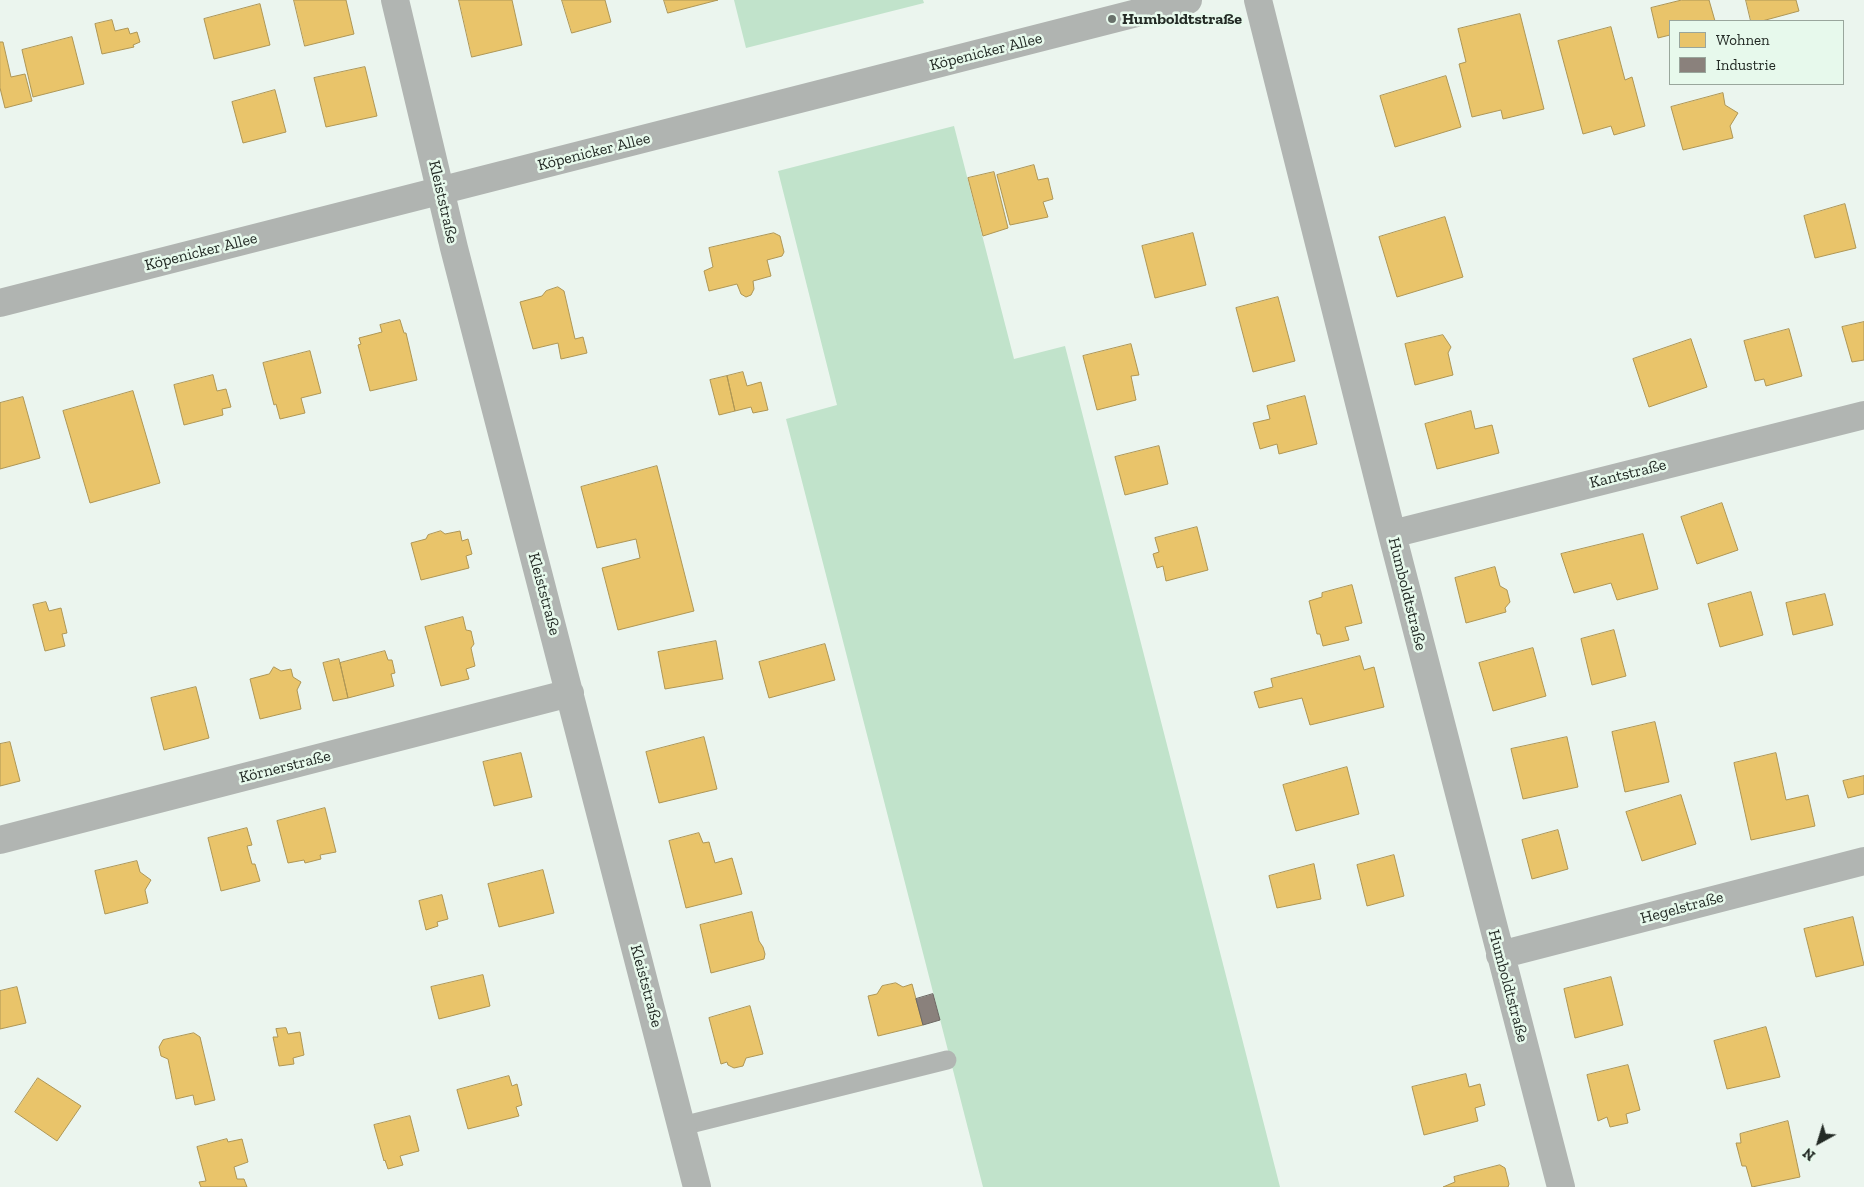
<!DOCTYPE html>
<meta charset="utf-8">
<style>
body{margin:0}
#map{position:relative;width:1864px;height:1187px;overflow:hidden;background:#ebf5ee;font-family:"Zilla Slab",serif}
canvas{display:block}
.legend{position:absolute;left:1669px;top:20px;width:175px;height:65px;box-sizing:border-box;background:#e7f9ec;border:1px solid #99a69c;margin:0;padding:6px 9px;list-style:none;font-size:15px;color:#232a25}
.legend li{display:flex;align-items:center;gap:10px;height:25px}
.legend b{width:25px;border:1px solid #99a69c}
.north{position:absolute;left:1794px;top:1117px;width:50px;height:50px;-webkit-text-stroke:4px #e7f9ec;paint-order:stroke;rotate:219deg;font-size:14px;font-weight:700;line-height:20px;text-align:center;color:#232a25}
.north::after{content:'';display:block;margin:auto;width:18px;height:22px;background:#232a25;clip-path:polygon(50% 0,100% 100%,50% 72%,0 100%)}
</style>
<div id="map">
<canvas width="1864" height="1187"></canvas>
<ul class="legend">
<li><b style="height:14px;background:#e9c46a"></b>Wohnen</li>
<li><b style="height:14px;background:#8a817c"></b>Industrie</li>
</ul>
<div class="north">N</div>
</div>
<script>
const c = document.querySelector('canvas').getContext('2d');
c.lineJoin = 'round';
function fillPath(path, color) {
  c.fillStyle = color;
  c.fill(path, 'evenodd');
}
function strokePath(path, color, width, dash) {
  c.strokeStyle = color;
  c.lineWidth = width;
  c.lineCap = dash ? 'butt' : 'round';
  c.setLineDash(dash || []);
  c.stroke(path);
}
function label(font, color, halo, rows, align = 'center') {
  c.font = font + ' "Zilla Slab",serif';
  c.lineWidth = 5;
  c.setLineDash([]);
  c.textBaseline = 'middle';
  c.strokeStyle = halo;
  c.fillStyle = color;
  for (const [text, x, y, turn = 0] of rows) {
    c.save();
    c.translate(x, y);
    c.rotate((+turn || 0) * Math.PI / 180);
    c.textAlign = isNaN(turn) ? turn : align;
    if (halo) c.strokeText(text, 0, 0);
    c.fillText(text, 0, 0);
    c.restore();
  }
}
const green = new Path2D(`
 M734,0h189l1,3 -178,45z
 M954,126l60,233 51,-13 215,841h-297l-197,-768 51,-14 -59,-234z`);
const homes = new Path2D(`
 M294,0h52l8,34 -49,12z
 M459,0h53l10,45 -50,12z
 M562,0h43l6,22 -39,11z
 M664,0h54l-50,13z
 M1682,0h27l6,21h-45v14l-12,3 -7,-30z
 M1746,0h50l3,11 -37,10h-11z
 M260,4l10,41 -56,14 -10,-40z
 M1520,14l24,95 -41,10 -2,-9 -29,7 -13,-53 7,-2 -8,-33z
 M112,20l3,11 13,-3 2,6 7,-2 3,10 -7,3 1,2 -32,7 -7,-30z
 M1611,27l14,53 7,-3 13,49 -31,9 -3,-9 -28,8 -25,-93z
 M72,37l12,47 -51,13 -11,-47z
 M0,42h3l8,35 14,-3 7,27 -27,7 -5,-20z
 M365,67l12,49 -51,11 -12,-49z
 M1446,76l15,51 -66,20 -15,-51z
 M275,90l11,42 -43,11 -11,-41z
 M1723,93l2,12 13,8 -8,13 3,12 -50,12 -12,-43z
 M1034,165l4,15 10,-2 5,21 -10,3 5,15 -38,8 -13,-50z
 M994,172l14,56 -25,8 -15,-58z
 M1845,204l11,44 -41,10 -11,-42z
 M1445,217l18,60 -66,20 -18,-60z
 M774,233l6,3 4,16 -2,4 -15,4 4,16 -18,5 1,8 -3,6 -5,2 -5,-3 -4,-10 -28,7 -5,-20 9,-4 -4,-19z
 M1193,233l13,52 -51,13 -13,-52z
 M558,287l6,4 11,48 8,-2 4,16 -26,6 -3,-16 -25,6 -13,-47 22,-6 4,-5z
 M1278,297l17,64 -42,11 -17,-64z
 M400,320l4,13h2l11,47 -47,11 -12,-46 3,-1 -2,-6 23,-6 -2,-7z
 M1864,322v38l-12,2 -10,-35z
 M1789,329l13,47 -36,10 -2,-7 -9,2 -11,-40z
 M1443,335l8,12 -3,6 5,22 -38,10 -10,-41z
 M1691,339l16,48 -58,20 -16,-48z
 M1131,344l8,31 -8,1 5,24 -39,10 -14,-54z
 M310,351l11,42 -20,5 4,15 -25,6 -4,-15 -2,1 -11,-42z
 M743,372l4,14 14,-4 7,28 -15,3 -2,-6 -16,4 -8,-35z
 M213,375l4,16 9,-2 5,18 -9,2 1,6 -39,10 -10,-40z
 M727,376l8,35 -16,4 -9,-35z
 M133,391l27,92 -70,20 -27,-92z
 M1305,396l12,48 -38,10 -2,-10 -17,5 -7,-26 17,-4 -3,-13z
 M23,397l17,61 -40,11v-66z
 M1471,411l4,18 17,-4 7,28 -62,16 -12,-45z
 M1159,446l9,38 -43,11 -10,-38z
 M657,466l37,145 -76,19 -16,-62 38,-10 -4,-19 -39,9 -16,-61z
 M1722,503l16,47 -41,14 -16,-47z
 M1197,527l11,43 -42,11 -3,-15 -6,2 -4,-14 6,-2 -4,-14z
 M441,531l4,3 15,-3 2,10 6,-2 4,15 -6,2 3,12 -48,12 -10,-37 15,-4 2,-4z
 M1643,534l15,55 -41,11 -6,-17 -37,10 -13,-39z
 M1495,567l5,19 7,4 3,12 -5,6 1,4 -40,11 -11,-45z
 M1352,585l10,38 -17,4 4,13 -26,6 -3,-12h-3l-8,-33 13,-4v-4z
 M1751,592l12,43 -43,12 -12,-43z
 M1825,594l8,31 -40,10 -7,-32z
 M46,602l3,9 12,-3 6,25 -5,1 3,12 -20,5 -12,-46z
 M463,617l3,13 5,1 3,13 -3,4 4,18 -9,3 3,10 -28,7 -16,-59z
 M1614,630l12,46 -34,9 -11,-46z
 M716,641l7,38 -58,10 -7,-37z
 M825,644l10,36 -66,18 -10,-36z
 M1533,648l13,48 -53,15 -14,-48z
 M385,651l3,9h4l3,13 -4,1 3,12 -46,12 -8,-35z
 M1360,656l4,14 10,-3 10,40 -74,18 -8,-27 -43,10 -5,-16 19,-5 -2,-8z
 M339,659l9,39 -15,3 -10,-38z
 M274,667l7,4 10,-2 2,8 8,5 -4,8 4,19 -41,10 -10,-40 19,-5z
 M196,687l13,51 -45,12 -13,-52z
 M1655,722l14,60 -44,10 -13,-60z
 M704,737l13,52 -58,14 -13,-51z
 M1567,737l11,50 -55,12 -12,-50z
 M10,742l10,39 -20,5v-42z
 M521,753l11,44 -38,9 -11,-44z
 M1776,753l10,47 22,-5 7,31 -64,14 -17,-77z
 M1347,767l12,47 -63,17 -13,-46z
 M1864,776v18l-16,4 -5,-17z
 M1681,795l15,49 -54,17 -16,-49z
 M325,808l11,44 -16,3 1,4 -16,4 -1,-3 -16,3 -11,-42z
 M247,828l5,17 -5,1 5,18h3l5,17 -39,10 -13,-53z
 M1558,830l10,39 -36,10 -10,-39z
 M699,833l4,10 6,-1 6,21 17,-5 10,36 -56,14 -17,-67z
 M1394,855l10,41 -37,10 -10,-41z
 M137,861l3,11 11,8 -6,10 3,13 -43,11 -10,-43z
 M1314,864l7,35 -44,9 -8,-32z
 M543,870l11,43 -55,14 -11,-43z
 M442,895l6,24 -11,3 1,4 -12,4 -7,-29z
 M752,912l7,29 4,6 2,7 -1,5 -53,14 -11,-48z
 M1853,917l11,48 -48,12 -12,-48z
 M483,975l7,31 -51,13 -8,-32z
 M1611,977l12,48 -48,13 -11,-49z
 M896,983l7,4 9,-3 11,41 -45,11 -10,-40 9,-2 5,-8z
 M17,987l9,36 -26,6v-38z
 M750,1006l13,48 -17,4 -3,8 -9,2 -6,-3 -1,-3 -6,2 -12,-46z
 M1766,1027l14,50 -53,12 -13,-48z
 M286,1028l2,6 12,-2 4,23 -11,3 1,6 -15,2 -6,-29h5l-2,-8z
 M194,1033l6,4 15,63 -20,5 -2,-10 -17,4 -8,-40 -7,-3 -2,-9 4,-7z
 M1628,1065l12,45 -14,4 2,9 -18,4 -3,-10 -9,4 -11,-46z
 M1466,1074l3,13 11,-3 5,21 -10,3 3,13 -54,14 -12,-48z
 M509,1076l3,10 5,-2 5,21 -6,2 3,9 -51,13 -11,-39z
 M38,1078l43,28 -24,35 -42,-29z
 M410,1116l9,35 -19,5 3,9 -15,4 -3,-9 -1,1 -10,-36z
 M1788,1121l12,56 -48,10 -6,-21h-4l-6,-23h5l-1,-9z
 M227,1139l1,3 14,-3 6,23 -14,5 3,12h7l3,8h-46l-2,-5 7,-1 -9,-34z
 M1500,1165l5,3 4,16 -1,3h-65l12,-5 -1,-5z`);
const industry = new Path2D(`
 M933,994l7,26 -17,5 -7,-26z`);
const lane = new Path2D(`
 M682,1126l265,-66`);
const street = new Path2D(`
 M395,0l59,248 243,939
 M1258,0l134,534 169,653
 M1392,534l472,-119
 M0,840l570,-147
 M1500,955l364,-94`);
const secondary = new Path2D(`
 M0,303l1188,-303`);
const markers = [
 [1112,19,5,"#69716b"]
];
const poiNames = [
 ["Humboldtstraße",1122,19]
];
const streetNames = [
 ["Köpenicker Allee",986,52,-14],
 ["Köpenicker Allee",594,152,-14],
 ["Kleiststraße",443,202,77],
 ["Köpenicker Allee",201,252,-14],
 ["Kantstraße",1628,474,-14],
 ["Kleiststraße",544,594,75],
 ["Humboldtstraße",1407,594,76],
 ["Körnerstraße",285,767,-14],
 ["Hegelstraße",1682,908,-15],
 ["Kleiststraße",646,986,75],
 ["Humboldtstraße",1508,986,75]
];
fillPath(green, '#c1e3cb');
fillPath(homes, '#e9c46a');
strokePath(homes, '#ae9655', 1);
fillPath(industry, '#8a817c');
strokePath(industry, '#6b6762', 1);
strokePath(lane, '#b1b5b2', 19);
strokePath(street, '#b1b5b2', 28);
strokePath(secondary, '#b0b4b1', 28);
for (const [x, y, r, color] of markers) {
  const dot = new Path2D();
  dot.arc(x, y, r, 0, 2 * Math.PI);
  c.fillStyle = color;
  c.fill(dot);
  strokePath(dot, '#e7f9ec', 2);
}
label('bold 16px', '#232a25', '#e7f9ec', poiNames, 'left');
label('16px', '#232a25', '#e7f9ec', streetNames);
</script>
